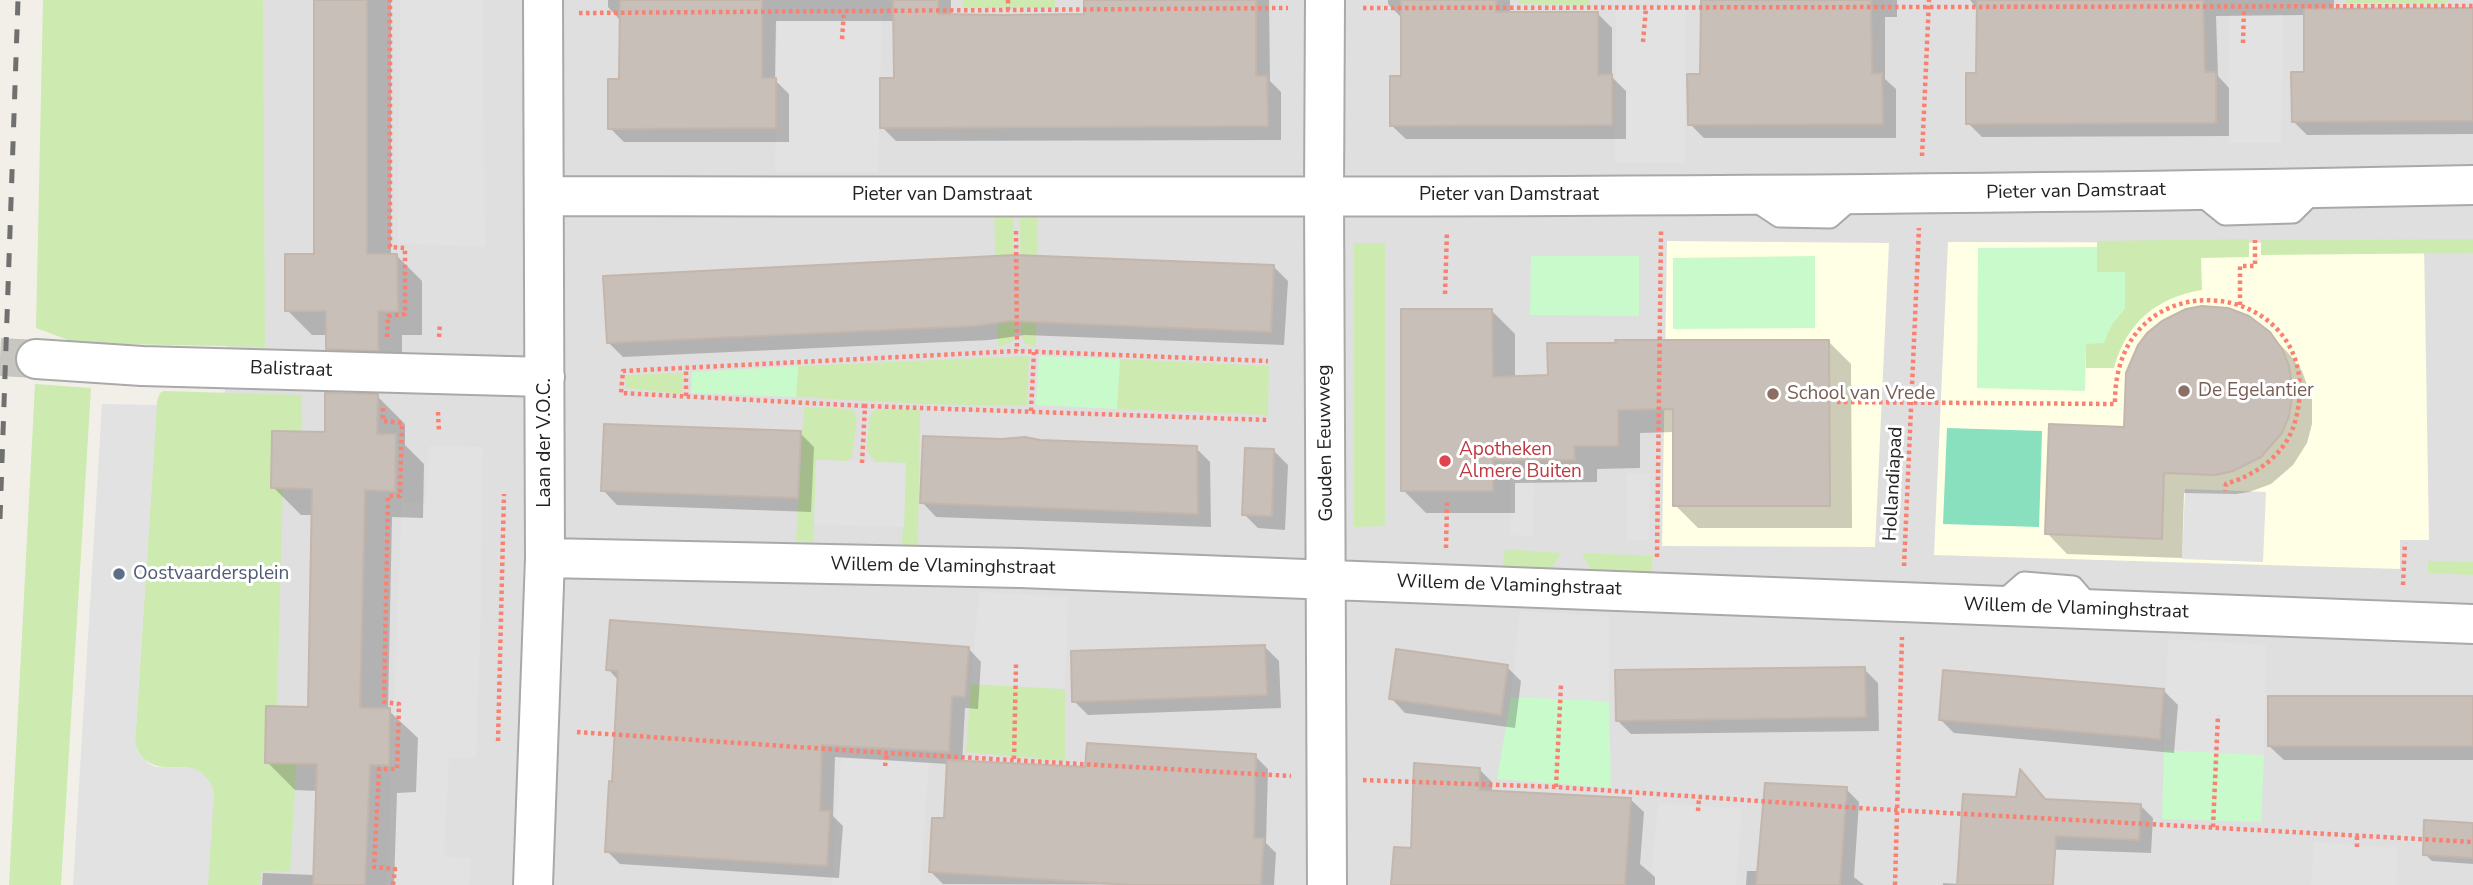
<!DOCTYPE html>
<style>
body{margin:0}
canvas{display:block;background:#f2efe9}
</style>
<canvas width="2473" height="885"></canvas>
<script>
const c = document.querySelector('canvas').getContext('2d');
c.lineJoin = 'round';
function fillPath(path, color) {
  c.fillStyle = color;
  c.fill(path, 'evenodd');
}
function strokePath(path, color, width, dash) {
  c.strokeStyle = color;
  c.lineWidth = width;
  c.lineCap = dash ? 'butt' : 'round';
  c.setLineDash(dash || []);
  c.stroke(path);
}
function label(font, color, halo, rows, align = 'center') {
  c.font = font + ' "Nunito Sans",sans-serif';
  c.lineWidth = 6;
  c.setLineDash([]);
  c.textBaseline = 'middle';
  c.strokeStyle = halo;
  c.fillStyle = color;
  for (const [text, x, y, turn = 0] of rows) {
    c.save();
    c.translate(x, y);
    c.rotate((+turn || 0) * Math.PI / 180);
    c.textAlign = isNaN(turn) ? turn : align;
    if (halo) c.strokeText(text, 0, 0);
    c.fillText(text, 0, 0);
    c.restore();
  }
}
const residential = new Path2D(`
 M240,0h2233v885h-2267z`);
const education = new Path2D(`
 M1667,241l222,2 -14,304 -213,-1z
 M1948,242l476,1 5,297h-29v29l-466,-14z`);
const grass = new Path2D(`
 M43,0h220l2,347 -189,-4 -40,-15z
 M963,0h92v8h-93z
 M1519,0h70v5l-71,-1z
 M2346,0h101v3h-101z
 M994,211l19,1 2,123 -5,8 -12,4z
 M1020,213l18,1 -2,133 -12,-4 -3,-11z
 M2249,239v18l-48,1 1,32c-45,7 -76,33 -88,78h-28v-25h17l9,-19 13,-16 -28,-36v-31z
 M2473,239v14l-212,2v-15z
 M1354,243h31v283l-31,1z
 M1029,356l-2,50 -103,-2 -128,-7 2,-31z
 M1120,359l149,7 -1,49 -151,-6z
 M683,373l-1,21 -57,-6v-13z
 M35,384l56,4 -30,497h-52z
 M164,391l138,4v36h-30l-1,56 12,1 -6,218h-11l4,52h27l-7,114 -29,-1 -1,14h-52l6,-93 -22,-24c-24,-1 -49,3 -57,-25l22,-342 3,-8z
 M804,407l49,2 4,9 -5,39 -5,4 -30,-1 -4,82 -17,-1z
 M876,409l44,1 -2,136h-16l4,-83 -30,-1 -9,-10 2,-34z
 M1505,549l56,4 -12,20 -48,4z
 M1582,553l71,3 -2,26 -53,-6 -8,-7z
 M2428,561l45,1v13l-45,-2z
 M971,684l94,5v72l-99,-9z`);
const park = new Path2D(`
 M2097,247v25h28v36l-13,16 -8,19 -18,1 -1,47 -108,-3 1,-140z
 M1531,256h108v60l-109,-1z
 M1815,256v72l-142,1v-71z
 M1039,356l81,3 -3,50 -81,-4z
 M798,366l-2,31 -105,-4 1,-21z
 M1511,697l98,4 2,87 -114,-9z
 M2164,750l100,5 -3,67 -99,-3z`);
const pitch = new Path2D(`
 M1947,428l95,3 -3,96 -96,-3z`);
const parking = new Path2D(`
 M400,0h82l3,247 -87,-4z
 M1616,9l70,1 -1,153h-70z
 M777,12l105,2 -4,159 -103,-2z
 M2229,14h54l-2,129h-53z
 M102,404l55,1 -22,338 3,9 11,12 7,3 36,1 9,4 10,11 3,9 -6,93h-135z
 M429,446l53,1 -1,164 -5,147h-27l-5,98 27,3 -1,26h-83l15,-383 24,1z
 M816,460l90,3 -2,64 -90,-3z
 M1511,469h24l-2,67 -23,-1z
 M1627,473l23,1 -1,66h-23z
 M2185,489l81,3 -3,70 -81,-3z
 M979,592l89,5 -3,92 -94,-5z
 M1520,611l89,5v85l-98,-4z
 M2168,639l98,6 -2,110 -100,-5z
 M841,758l88,5 -9,122h-88z
 M1658,803l84,6 -6,76h-85z
 M2314,842l84,6 -2,37h-85z`);
const shadow = new Path2D(`
 M315,0h76v256h6l25,25v54h-20v40l-49,-2 -25,-25v-13h-16l-25,-25 29,-54z
 M608,0h343v16h135v-16h183l1,81 11,11v48l-385,1 -14,-14 13,-48v-58h-119l-1,59 14,14v48h-165l-14,-14 11,-48v-59l-13,-14z
 M1388,0h122v14h88l14,14v49l14,14v48h-220l-15,-14 11,-48 1,-58 -15,-15z
 M1715,0h182v17h-12v62l11,10v49h-192l-14,-14 12,-48z
 M1970,0h364v10h139v124l-166,1 -13,-13 11,-48 1,-59 -90,1 2,60 11,12v48l-247,1 -14,-14 10,-48 1,-64z
 M1273,266l15,15 -4,64 -259,-10 -36,5 -366,17 -15,-15z
 M1492,311l23,23v44l34,-1 279,-36 23,23 1,164h-154l-23,-23 -1,-73 -34,1v35l-43,1v13l-82,1v30h-89l-23,-23z
 M2269,333l21,22 12,16 10,28v25l-5,19 -14,22 -22,19 -22,8 -13,2 -52,-1 -2,65 -115,-4 -20,-21 78,-104z
 M377,396l28,28v21l19,19 -1,54 -31,-1 -4,193 30,28 -2,54 -19,1 -3,92h-132l1,-12 52,2 4,-84 -24,-1 -28,-28 42,-53 4,-194h-12l-28,-28 53,-53z
 M800,433l14,14 -3,65 -194,-7 -14,-15z
 M1040,442l156,6 14,14 1,65 -275,-10 -14,-15z
 M1274,451l14,14 -3,65 -27,-2 -14,-14z
 M1265,647l14,14 2,47 -193,7 -14,-14z
 M968,648l13,14 -3,47 -13,-1 -3,55 125,6 168,-13 13,13 -2,74 10,10 -2,32 -331,-1 -13,-13 15,-51 3,-56 -113,-7 -2,59 10,10 -4,52 -219,-14 -13,-13 7,-67 5,-103 -11,-12z
 M1507,667l14,14 -6,47 -110,-15 -14,-15z
 M1864,669l14,14 1,48 -248,3 -14,-14z
 M2164,691l14,14 -4,48 -220,-20 -14,-14z
 M2473,698v62h-189l-15,-14z
 M1479,769l13,13v11l138,6 14,13 -4,52 15,13v8h-262l20,-36z
 M2021,772l25,28 94,5 13,13 -2,35 -143,-5 -2,37h-63v-2l16,1 59,-85z
 M1846,789l13,13 -5,75 10,8h-118l1,-14h12z
 M2473,824v40l-41,-3 -7,-7z`);
const building = new Path2D(`
 M314,0h53v254h30l1,57h-20v40l-52,-2v-38h-41v-57h29z
 M620,0h142v78h14v50l-168,1v-50h11z
 M893,0h45v14l65,1 81,-1v-14h172v76h11l1,50 -388,2v-50h14z
 M1401,0h95v12h102v63l14,-1v51l-222,1v-50h11z
 M1701,0h170l1,74 10,-1 1,51 -195,1 -1,-51h13z
 M1977,0h226l2,72h11v51l-250,1v-51h10z
 M2473,8v113l-181,1 -1,-50h13v-63z
 M1015,255l259,10 -3,67 -261,-11 -36,5 -367,17 -4,-67z
 M2202,306l26,2 21,8 21,16 12,17 7,17 4,25 -4,25 -7,17 -21,24 -28,14 -18,4 -51,-2 -2,66 -117,-5 4,-110 75,3 2,-54 12,-28 9,-12 15,-12 24,-12z
 M1401,309h91l1,68 55,-2 -1,-32h69l-1,-3h214l1,166h-157v-97l-55,1v36h-44l1,14h-82v31h-92z
 M325,393l53,1 -1,40h19l-1,57 -30,-1 -5,218h30l-1,57h-19l-5,120h-52l4,-121 -52,-1 1,-57 42,1 4,-218 -41,-1 1,-57 53,1z
 M604,424l197,7 -3,67 -197,-7z
 M923,436l79,3 23,-2 15,3 157,6 1,68 -278,-11z
 M1245,448l29,1 -2,67 -30,-1z
 M610,620l359,27 -4,50 -13,-1 -3,56 -127,-7 -2,66h10l-3,55 -222,-14 4,-71 3,1 6,-111 -12,-1z
 M1265,645l2,50 -195,7 -1,-51z
 M1396,649l112,16 -7,50 -112,-16z
 M1865,667l1,50 -250,4 -1,-51z
 M1943,670l221,19 -4,50 -221,-19z
 M2268,696h205v50h-205z
 M1087,743l169,11 -2,84h10l-3,47h-130l-202,-13 3,-54h12l3,-58 138,7z
 M1414,763l66,5 -1,22 152,8 -6,87h-234l3,-38 17,1z
 M2020,769l25,30 96,5 -2,36 -83,-4 -3,49h-96l6,-91 53,3z
 M1765,783l82,4 -7,98h-84z
 M2424,820l49,3v35l-50,-3z`);
const minorTunnel = new Path2D(`
 M0,357l36,2`);
const path = new Path2D(`
 M1008,0v10
 M1363,8l1110,-2
 M579,13l709,-5
 M842,39l2,-28
 M1643,42l3,-35
 M2243,43l1,-35
 M1922,156l7,-156
 M1016,231l1,120
 M1445,294l2,-63
 M2240,305v-39h15v-26
 M387,337l1,-21 17,-2v-66l-15,-1v-247
 M439,337l1,-14
 M686,396v-28
 M1837,402l278,2c-2,-154 216,-126 181,14 -8,35 -38,56 -70,66l-1,7
 M865,406l-244,-13 2,-22 394,-20 251,10
 M383,408v13l19,2 -2,73h-12l-4,206 15,2 -2,65h-18l-5,98 21,2 -2,16
 M1031,411l3,-59
 M438,412l1,20
 M862,463l3,-57 402,14
 M1446,548l1,-46
 M1657,557l4,-327
 M1904,566l15,-338
 M2403,585l2,-42
 M577,732l310,21 404,23
 M498,741l6,-247
 M1014,759l2,-95
 M885,766l2,-13
 M1363,780l193,7 319,22 598,33
 M1556,787l5,-103
 M1698,811l1,-13
 M2213,827l5,-112
 M2357,847v-12
 M1895,885l7,-248`);
const service = new Path2D(`
 M2199,194l26,21 68,-2 23,-23
 M1752,199l27,18 51,1 25,-22
 M2000,603l24,-21 49,4 19,22`);
const minor = new Path2D(`
 M1325,0l-1,196 3,689
 M545,196c642,1 1285,3 1928,-11
 M36,359l106,7 403,11
 M545,558l475,10 1453,56
 M533,885l12,-327 -2,-558`);
const rail = new Path2D(`
 M0,519l18,-519`);
const markers = [
 [2184,391,7,"#8d6e63"],
 [1773,394,7,"#8d6e63"],
 [1445,461,7,"#e0444e"],
 [119,574,7,"#5c6f8a"]
];
const streetNames = [
 ["Pieter van Damstraat",2076,192,-1],
 ["Pieter van Damstraat",942,195],
 ["Pieter van Damstraat",1509,195],
 ["Balistraat",291,370,2],
 ["Laan der V.O.C.",545,443,-90],
 ["Gouden Eeuwweg",1326,443,-91],
 ["Hollandiapad",1894,484,-87],
 ["Willem de Vlaminghstraat",943,567,1],
 ["Willem de Vlaminghstraat",1509,586,2],
 ["Willem de Vlaminghstraat",2076,609,2]
];
const educationNames = [
 ["De Egelantier",2198,391],
 ["School van Vrede",1787,394]
];
const healthNames = [
 ["Apotheken",1459,450],
 ["Almere Buiten",1459,472]
];
const serviceNames = [
 ["Oostvaardersplein",133,574]
];
fillPath(residential, '#e0dfdf');
fillPath(education, '#ffffe5');
fillPath(grass, '#cdebb0');
fillPath(park, '#c8facc');
fillPath(pitch, '#88e0be');
fillPath(parking, '#e2e2e2');
fillPath(shadow, '#0003');
fillPath(building, '#c7bfb8');
strokePath(building, '#c4b6ab', 2);
strokePath(minorTunnel, '#c8c6c1', 38, [38, 19]);
strokePath(service, '#a9a9a9', 23);
strokePath(minor, '#a9a9a9', 42);
strokePath(path, '#fa8072', 4.5, [3.5, 3.5]);
strokePath(service, '#fff', 19);
strokePath(minor, '#fff', 38);
strokePath(rail, '#707070', 5, [14, 14]);
for (const [x, y, r, color] of markers) {
  const dot = new Path2D();
  dot.arc(x, y, r, 0, 2 * Math.PI);
  c.fillStyle = color;
  c.fill(dot);
  strokePath(dot, '#fff', 2.5);
}
label('19px', '#222', '#fff', streetNames);
label('19px', '#785e54', '#fff', educationNames, 'left');
label('19px', '#be3a42', '#fff', healthNames, 'left');
label('19px', '#4e5e75', '#fff', serviceNames, 'left');
</script>
